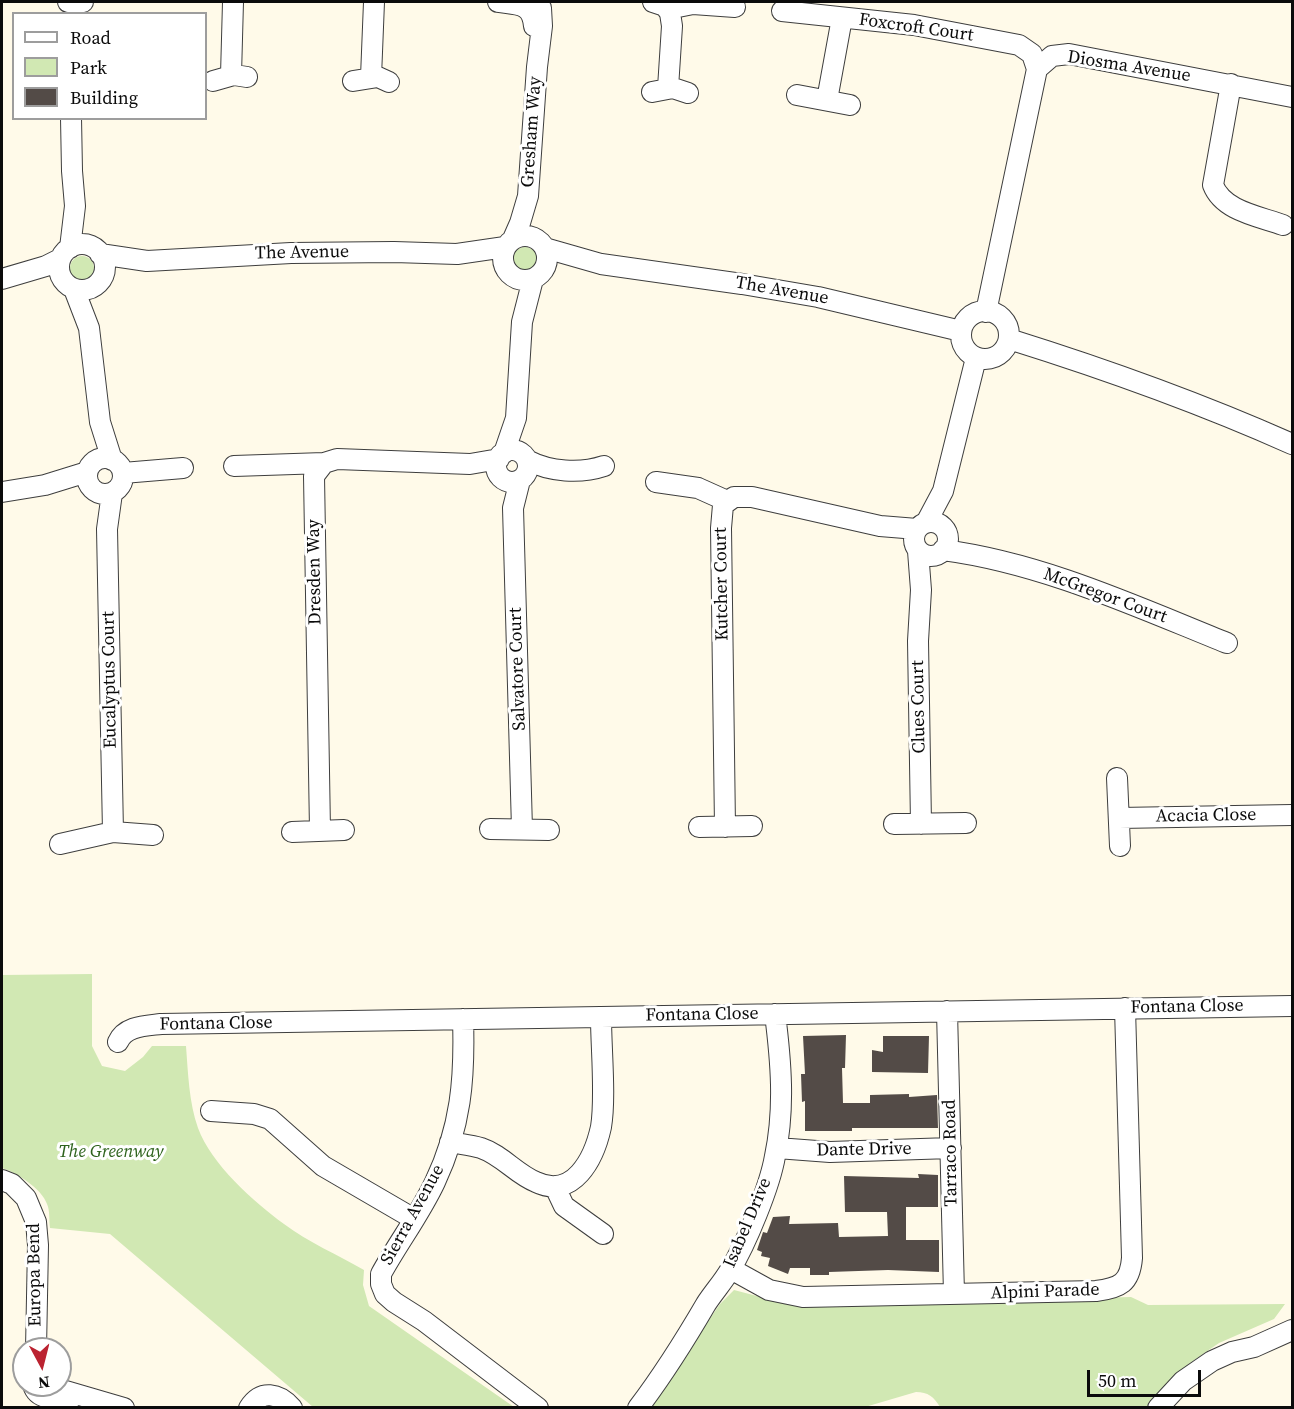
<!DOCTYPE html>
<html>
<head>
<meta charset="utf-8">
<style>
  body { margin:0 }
  #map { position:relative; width:1294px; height:1409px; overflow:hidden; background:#fffae9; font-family:"Source Serif 4",serif }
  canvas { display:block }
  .frame { position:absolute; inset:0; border:3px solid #0b0b0b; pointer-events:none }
  .legend { position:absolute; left:12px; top:12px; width:195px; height:108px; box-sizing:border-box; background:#fff; border:2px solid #9d9d9d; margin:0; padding:8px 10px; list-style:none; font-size:18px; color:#0b0b0b }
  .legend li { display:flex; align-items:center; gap:12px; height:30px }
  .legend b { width:30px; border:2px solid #9d9d9d }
  .north { position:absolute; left:12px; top:1337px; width:60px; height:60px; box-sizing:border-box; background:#fff; border:2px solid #9d9d9d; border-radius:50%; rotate:173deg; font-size:16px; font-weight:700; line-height:24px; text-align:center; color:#0b0b0b }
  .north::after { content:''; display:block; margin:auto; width:21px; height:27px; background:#bb2331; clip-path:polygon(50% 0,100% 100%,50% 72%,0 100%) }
  .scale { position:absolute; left:1087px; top:1370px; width:114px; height:27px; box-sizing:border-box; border:3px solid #0b0b0b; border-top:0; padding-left:8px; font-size:18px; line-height:21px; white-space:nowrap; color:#0b0b0b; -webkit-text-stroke:4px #fff; paint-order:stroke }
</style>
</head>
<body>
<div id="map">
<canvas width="1294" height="1409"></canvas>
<div class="frame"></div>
<ul class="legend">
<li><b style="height:8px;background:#fff"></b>Road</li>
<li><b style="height:16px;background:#d1e8b3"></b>Park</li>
<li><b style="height:16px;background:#534b47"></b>Building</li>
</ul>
<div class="north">N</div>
<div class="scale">50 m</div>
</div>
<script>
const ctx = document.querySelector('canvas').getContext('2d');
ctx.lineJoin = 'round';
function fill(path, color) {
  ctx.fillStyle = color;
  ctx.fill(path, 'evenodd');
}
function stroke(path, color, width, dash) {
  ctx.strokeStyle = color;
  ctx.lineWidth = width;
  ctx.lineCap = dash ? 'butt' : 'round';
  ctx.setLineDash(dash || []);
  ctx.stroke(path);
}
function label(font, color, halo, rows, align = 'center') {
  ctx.font = font + ' "Source Serif 4",serif';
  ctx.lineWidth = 6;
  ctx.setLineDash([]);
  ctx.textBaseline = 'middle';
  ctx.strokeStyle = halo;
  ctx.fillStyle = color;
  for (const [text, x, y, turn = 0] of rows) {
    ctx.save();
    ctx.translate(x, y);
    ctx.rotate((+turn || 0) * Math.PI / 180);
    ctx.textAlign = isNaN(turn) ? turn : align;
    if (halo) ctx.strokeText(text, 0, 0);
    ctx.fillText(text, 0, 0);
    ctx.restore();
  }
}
const green = new Path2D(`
  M513 259a12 12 0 1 1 24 0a12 12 0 1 1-24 0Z
  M70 268a12 12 0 1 1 24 0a12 12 0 1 1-24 0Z
  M92,974V1046L102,1066L125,1071L143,1057L152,1046H186C188,1072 189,1103 198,1128C211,1164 254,1202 284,1224C308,1242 338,1255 364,1270L363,1285L369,1306L514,1407H313L110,1234L50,1228C49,1221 50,1210 47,1204C42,1189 16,1172 2,1168V975Z
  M734,1290L791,1305L1131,1297L1148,1305L1285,1304L1274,1319L1219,1343L1190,1363L1149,1407H940C934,1397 928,1392 916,1392L865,1407L647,1408L720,1304Z`);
const building = new Path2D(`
  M846,1035L845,1068H842L843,1103H870V1095L909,1094V1097L937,1095L938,1128H852V1131H805V1101L802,1102L801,1074H805L803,1036Z
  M883,1036H929L928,1073L872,1072V1050L883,1052Z
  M918,1174L938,1175V1207H906V1240H939V1272L888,1270L829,1272V1275H810V1268H790L788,1274L768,1266L770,1258L761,1256L762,1252L757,1250L763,1232L767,1233L773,1217L790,1216L789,1224L838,1223L839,1237L888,1236L887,1212H845L844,1176L919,1178Z`);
const minor = new Path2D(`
  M68,2L74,3L83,2
  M498,2C516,5 532,2 534,26
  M653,2L665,6L670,13L672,26L668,88
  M668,9L693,4L735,7
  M782,11L914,25L1019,45L1032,54L1037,69
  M231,75L233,2
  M371,77L374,2
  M213,81L234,75L247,77
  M353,81L378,77L389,82
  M1231,84L1213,185C1223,211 1258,216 1283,225
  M652,92L673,88L688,93
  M797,95L850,105
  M827,100L842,18
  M503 258a22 22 0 1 1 44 0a22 22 0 1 1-44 0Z
  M513,239L520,223L528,196L537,67L542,26L541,8L535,2
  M59 267a23 23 0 1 1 46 0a23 23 0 1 1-46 0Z
  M70,248L75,206L72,171L71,118
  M545,248L601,264L742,284L818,297L961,331
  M100,254L147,261L291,253L394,252L457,254L505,247
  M2,279L46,266L60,259
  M74,289L89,328L100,422L112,460
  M961 335a24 24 0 1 1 48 0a24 24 0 1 1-48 0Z
  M986,312L1037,69L1052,56L1069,54L1292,97
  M1009,339C1105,369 1200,403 1292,444
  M496 466a16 16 0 1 1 32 0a16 16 0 1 1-32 0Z
  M504,453L516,418L522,322L533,279
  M87 476a18 18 0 1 1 36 0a18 18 0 1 1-36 0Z
  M527,460C550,472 580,474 604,466
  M234,466L324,463
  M123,473L183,468
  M520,480L513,508L522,829
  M656,482L698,488L727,501
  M2,492L45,485L87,472
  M112,493L107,529L113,832
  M914 539a17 17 0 1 1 34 0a17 17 0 1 1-34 0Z
  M926,523L943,491L976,358
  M943,550C1042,563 1135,606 1227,643
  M918,551L921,590L918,641L921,824
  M1117,778L1120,846
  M1119,818L1292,815
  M894,824L966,823
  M699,827L752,826
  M725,827L721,528L723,505L734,497H752L880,526L917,529
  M490,829L549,830
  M320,830L314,476L324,463L337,459L470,464L499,459
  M292,832L344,830
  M60,844L113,832L153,835
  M947,1011L954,1294
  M463,1019C465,1079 461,1127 435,1182C420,1214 398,1243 381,1274V1284L385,1294L394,1302L424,1321L538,1408
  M118,1042C125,1026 145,1026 161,1024L1292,1006
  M211,1111L254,1114L270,1119L323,1166L414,1219
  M450,1142C460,1144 471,1145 481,1148C502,1155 516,1174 536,1182C573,1200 594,1159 601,1127C606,1097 601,1049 601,1017
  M777,1148L830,1152L951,1148
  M2,1180L12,1184L26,1198L36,1222L38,1245L36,1349
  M555,1187L564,1206L603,1234
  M731,1269L769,1290L803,1297L1096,1291C1120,1288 1130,1283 1132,1258L1125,1008
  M33,1385C38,1402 58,1398 73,1397
  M51,1385L59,1389L124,1408
  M249,1408C261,1389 279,1393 292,1408
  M638,1408C663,1375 685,1340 706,1304C713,1293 723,1282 730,1270C746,1244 770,1186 775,1156C785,1109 781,1061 775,1014
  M1158,1408L1183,1381L1212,1361L1232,1352L1254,1347L1292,1330`);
const streetNames = [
  ["Foxcroft Court",916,28,8],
  ["Diosma Avenue",1129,67,9],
  ["Gresham Way",532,132,-86],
  ["The Avenue",302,253,-1],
  ["The Avenue",782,291,10],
  ["Dresden Way",315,572,-91],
  ["Kutcher Court",722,584,-91],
  ["McGregor Court",1105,596,20],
  ["Salvatore Court",518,669,-92],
  ["Eucalyptus Court",110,680,-91],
  ["Clues Court",919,707,-91],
  ["Acacia Close",1206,816,-1],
  ["Fontana Close",1187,1007,-1],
  ["Fontana Close",702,1015,-1],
  ["Fontana Close",216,1024,-1],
  ["Dante Drive",864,1150,-1],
  ["Tarraco Road",951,1153,-91],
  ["Sierra Avenue",413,1215,-61],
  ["Isabel Drive",748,1223,-67],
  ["Europa Bend",35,1275,-91],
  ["Alpini Parade",1045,1292,-2]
];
const parkNames = [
  ["The Greenway",111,1152]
];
fill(green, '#d1e8b3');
fill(building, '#534b47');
stroke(minor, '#3e3e3e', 22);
stroke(minor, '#fff', 20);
label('18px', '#0b0b0b', '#fff', streetNames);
label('italic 18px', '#2d621c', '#fff', parkNames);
</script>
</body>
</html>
